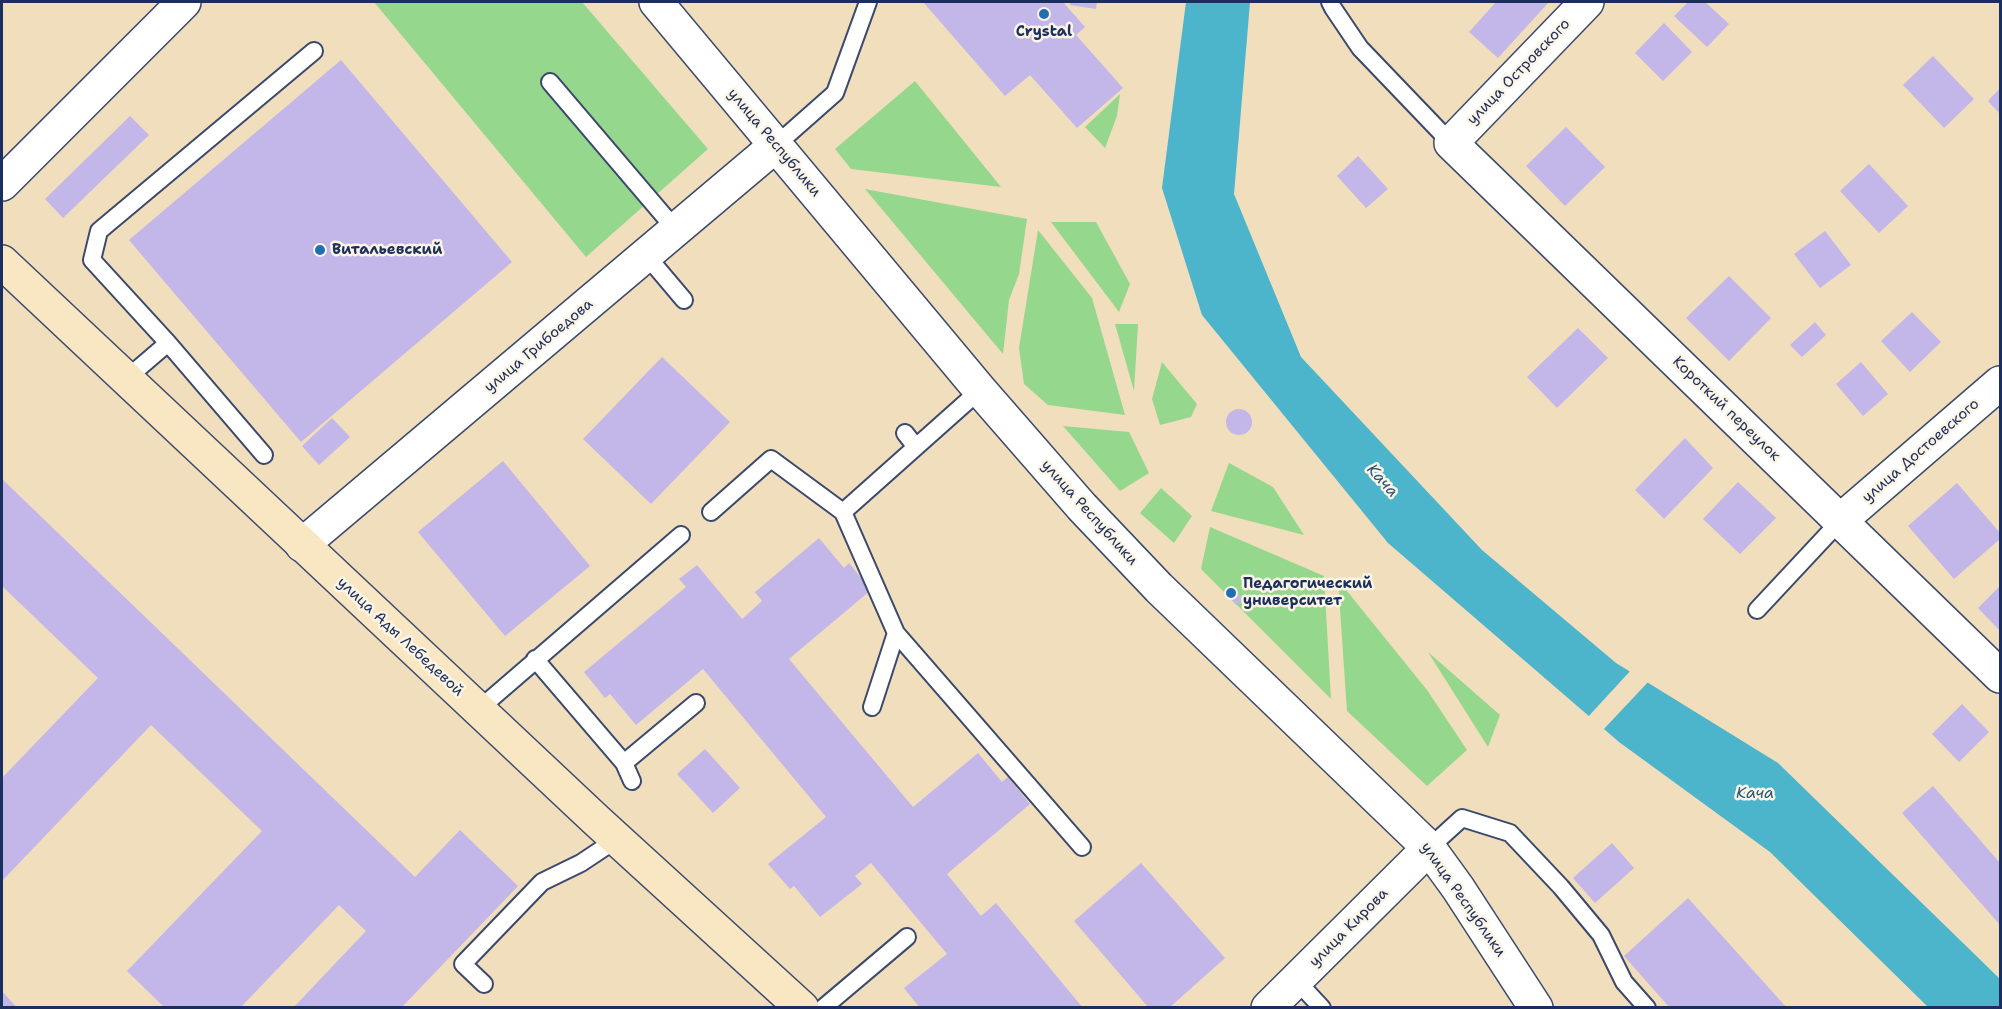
<!DOCTYPE html>
<html>
<head>
<meta charset="utf-8">
<style>
  body { margin:0 }
  #map { position:relative; width:2002px; height:1009px; overflow:hidden; background:#f0debc; font-family:"Shantell Sans",sans-serif }
  canvas { display:block }
  .frame { position:absolute; inset:0; border:3px solid #1b2f5e; pointer-events:none }
</style>
</head>
<body>
<div id="map">
<canvas width="2002" height="1009"></canvas>
<div class="frame"></div>
</div>
<script>
const ctx = document.querySelector('canvas').getContext('2d');
ctx.lineJoin = 'round';
function fill(path, color) {
  ctx.fillStyle = color;
  ctx.fill(path, 'evenodd');
}
function stroke(path, color, width, dash) {
  ctx.strokeStyle = color;
  ctx.lineWidth = width;
  ctx.lineCap = dash ? 'butt' : 'round';
  ctx.setLineDash(dash || []);
  ctx.stroke(path);
}
function label(font, color, halo, rows, align = 'center') {
  ctx.font = font + ' "Shantell Sans",sans-serif';
  ctx.lineWidth = 5;
  ctx.setLineDash([]);
  ctx.textBaseline = 'middle';
  ctx.strokeStyle = halo;
  ctx.fillStyle = color;
  for (const [text, x, y, turn = 0] of rows) {
    ctx.save();
    ctx.translate(x, y);
    ctx.rotate((+turn || 0) * Math.PI / 180);
    ctx.textAlign = isNaN(turn) ? turn : align;
    if (halo) ctx.strokeText(text, 0, 0);
    ctx.fillText(text, 0, 0);
    ctx.restore();
  }
}
const green = new Path2D(`
  M374,2H582L708,149L586,257Z
  M915,81L1001,187L851,169L835,149Z
  M1120,94L1117,116L1105,148L1085,127Z
  M865,189L1027,219L1019,274L1009,300L1003,354Z
  M1051,222H1096L1130,284L1119,312Z
  M1038,230L1092,298L1125,415L1048,405L1024,384L1019,348Z
  M1115,324H1138L1134,391Z
  M1162,362L1197,404L1191,417L1160,425L1152,399Z
  M1063,426L1129,432L1149,473L1120,491Z
  M1229,463L1273,487L1304,535L1211,511Z
  M1161,488L1192,516L1174,543L1140,513Z
  M1210,527L1324,576L1331,699L1201,569Z
  M1338,580L1427,690L1467,750L1427,786L1347,711Z
  M1428,652L1500,715L1488,747Z`);
const water = new Path2D(`
  M1186,2H1250L1234,194L1301,357L1482,550L1616,663L1778,763L2000,979V1007H1928L1770,852L1619,742L1388,543L1202,315L1162,188Z`);
const pier = new Path2D(`
  M1632,669L1650,680L1602,731L1587,718Z`);
const building = new Path2D(`
  M923,2H1063L1085,27L1076,35L1123,88L1077,128L1030,75L1005,96Z
  M1070,2H1097L1096,9L1070,5Z
  M1496,2H1549L1498,58L1469,32Z
  M1688,2H1705L1729,24L1707,47L1674,16Z
  M1664,23L1692,52L1663,81L1635,53Z
  M1933,56L1974,99L1944,128L1903,85Z
  M341,60L512,262L301,442L129,240Z
  M2000,88V114L1988,101Z
  M130,116L149,135L63,218L45,199Z
  M1566,127L1605,167L1565,206L1526,166Z
  M1358,156L1388,189L1366,208L1337,176Z
  M1869,164L1908,206L1879,233L1840,191Z
  M1825,231L1851,265L1820,288L1794,254Z
  M1729,276L1771,318L1729,361L1686,318Z
  M1912,312L1941,342L1910,372L1881,341Z
  M1815,322L1826,335L1802,357L1790,345Z
  M1578,328L1608,358L1557,408L1527,377Z
  M662,357L730,422L651,504L583,439Z
  M1861,362L1888,394L1863,416L1836,384Z
  M1226 422a13 13 0 1 1 26 0a13 13 0 1 1-26 0Z
  M332,418L350,437L319,465L302,446Z
  M1685,438L1713,468L1664,519L1635,490Z
  M503,461L590,566L505,636L418,532Z
  M2,479L415,877L460,830L518,886L401,1008H293L366,931L339,905L240,1008H165L127,971L262,831L151,725L2,881V778L98,678L2,586Z
  M1738,482L1776,518L1740,554L1703,519Z
  M1957,483L2000,533V539L1954,579L1908,526Z
  M819,538L844,568L849,563L871,590L789,659L913,807L978,753L1002,782L1008,777L1030,804L947,874L981,916L996,903L1083,1008H920L904,988L947,954L871,863L855,876L862,884L820,917L794,886L790,889L768,864L826,817L703,669L636,725L610,694L605,698L584,672L686,587L679,579L697,565L742,619L762,601L755,592Z
  M1230,586L1243,599L1236,605L1224,591Z
  M2000,586V631L1978,608Z
  M1962,704L1989,732L1959,762L1932,734Z
  M705,749L740,788L713,813L677,774Z
  M1933,786L2000,863V925L1902,813Z
  M1612,843L1634,868L1595,903L1573,878Z
  M1141,863L1225,958L1169,1008H1149L1074,921Z
  M1688,898L1787,1008H1670L1624,956Z
  M2,991L17,1008H2Z`);
const service = new Path2D(`
  M1330,2L1333,8L1360,48L1451,143
  M550,82L676,230
  M775,146L835,93L868,2
  M646,255L684,300
  M126,379L168,343
  M980,390L843,512L896,633L1082,847
  M905,433L916,447
  M264,455L168,343L92,260L99,231L314,51
  M711,512L771,459L843,512
  M1757,610L1841,520
  M535,659L624,763L696,703
  M872,707L896,633
  M478,710L681,535
  M624,763L632,781
  M1429,848L1462,818L1510,833L1561,887L1601,935L1624,982L1647,1008
  M1296,980L1322,1008
  M484,984L463,964L542,882L581,863L617,839
  M823,1008L907,937`);
const minor = new Path2D(`
  M1587,2L1451,143L2000,676
  M1841,520L2000,383
  M302,545L775,146`);
const tertiary = new Path2D(`
  M656,2L980,390L1082,507L1159,588L1429,848L1458,888L1536,1008
  M2,184L184,2
  M1268,1008L1429,848`);
const secondary = new Path2D(`
  M2,262L596,820L802,1008`);
const markers = [
  [1044,14,6,"#1f6fb2"],
  [320,250,6,"#1f6fb2"],
  [1231,593,6,"#1f6fb2"]
];
const poiNames = [
  ["Crystal",1044,32,"center"],
  ["Витальевский",332,250],
  ["Педагогический",1243,584],
  ["университет",1243,601]
];
const streetNames = [
  ["улица Островского",1519,72,-46],
  ["улица Республики",774,143,50],
  ["улица Грибоедова",539,346,-40],
  ["Короткий переулок",1726,409,44],
  ["улица Достоевского",1921,451,-41],
  ["улица Республики",1089,513,48],
  ["улица Ады Лебедевой",400,637,43],
  ["улица Республики",1463,900,55],
  ["улица Кирова",1349,928,-45]
];
const waterNames = [
  ["Кача",1382,481,48],
  ["Кача",1755,794]
];
fill(green, '#96d78e');
fill(water, '#4cb4cb');
fill(pier, '#f0debc');
fill(building, '#c3b6e9');
stroke(service, '#3b496c', 20);
stroke(minor, '#3b496c', 36);
stroke(tertiary, '#3b496c', 36);
stroke(secondary, '#3b496c', 36);
stroke(service, '#fff', 16);
stroke(minor, '#fff', 33);
stroke(tertiary, '#fff', 33);
stroke(secondary, '#f9e7c3', 33);
for (const [x, y, r, color] of markers) {
  const dot = new Path2D();
  dot.arc(x, y, r, 0, 2 * Math.PI);
  ctx.fillStyle = color;
  ctx.fill(dot);
  stroke(dot, '#fcf5e5', 2);
}
label('bold 15px', '#1b2f5e', '#fcf5e5', poiNames, 'left');
label('15px', '#1b2f5e', '#fcf5e5', streetNames);
label('italic 16px', '#2a577f', '#fcf5e5', waterNames);
</script>
</body>
</html>
